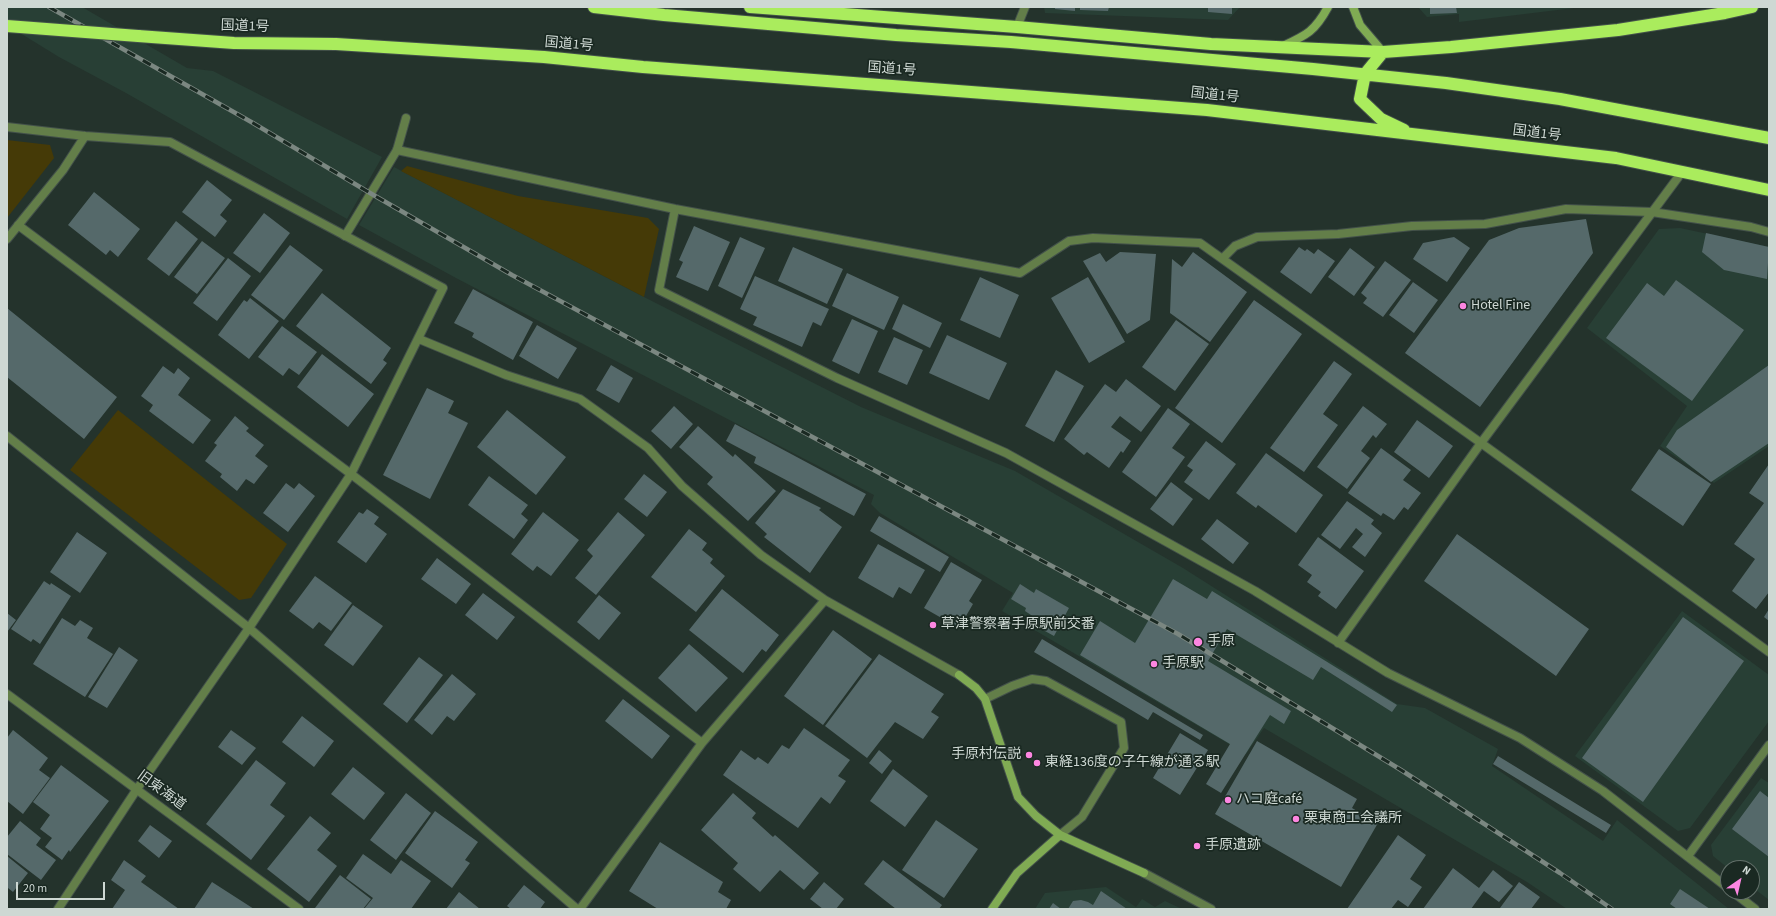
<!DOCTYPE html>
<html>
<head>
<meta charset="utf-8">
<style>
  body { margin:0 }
  #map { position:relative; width:1776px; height:916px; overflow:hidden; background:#24332c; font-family:"Source Sans 3",sans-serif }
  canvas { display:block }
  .frame { position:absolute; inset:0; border:8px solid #ced8d3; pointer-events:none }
  .north { position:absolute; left:1720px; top:860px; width:40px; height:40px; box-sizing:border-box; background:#1a2922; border:1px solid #626f69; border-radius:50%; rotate:34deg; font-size:11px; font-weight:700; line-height:16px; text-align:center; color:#ced8d3 }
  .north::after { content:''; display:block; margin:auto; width:14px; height:18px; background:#fd86e1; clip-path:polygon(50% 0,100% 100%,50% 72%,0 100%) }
  .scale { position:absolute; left:16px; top:882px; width:89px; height:18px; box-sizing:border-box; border:2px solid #ced8d3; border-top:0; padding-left:5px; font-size:12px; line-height:14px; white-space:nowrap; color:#ced8d3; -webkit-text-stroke:3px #1a2922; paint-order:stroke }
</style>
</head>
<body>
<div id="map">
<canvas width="1776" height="916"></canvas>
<div class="frame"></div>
<div class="north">N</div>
<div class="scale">20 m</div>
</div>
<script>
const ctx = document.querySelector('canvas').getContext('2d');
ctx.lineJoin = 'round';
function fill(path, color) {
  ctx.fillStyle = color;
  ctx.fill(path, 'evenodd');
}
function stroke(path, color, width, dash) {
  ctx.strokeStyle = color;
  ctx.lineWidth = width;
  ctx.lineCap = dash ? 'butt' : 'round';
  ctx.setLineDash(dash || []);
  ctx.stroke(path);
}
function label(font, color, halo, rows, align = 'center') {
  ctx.font = font + ' "Source Sans 3","Noto Sans JP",sans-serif';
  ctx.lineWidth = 3.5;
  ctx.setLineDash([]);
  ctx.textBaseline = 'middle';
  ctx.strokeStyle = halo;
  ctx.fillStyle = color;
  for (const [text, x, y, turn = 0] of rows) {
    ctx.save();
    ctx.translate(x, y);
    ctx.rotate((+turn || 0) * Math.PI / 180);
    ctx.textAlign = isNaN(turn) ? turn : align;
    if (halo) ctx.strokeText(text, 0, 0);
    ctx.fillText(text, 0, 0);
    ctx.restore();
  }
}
const built = new Path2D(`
  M7,7H82L187,68L213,71L382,157L347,219L126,93L59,57L7,25Z
  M1044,7H1240L1228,20L1045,13Z
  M1418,7H1582L1459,22V14L1427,17Z
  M394,167L644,297L861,407L1015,471L1183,568L1397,704L1425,708L1498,749L1492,766L1603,841L1617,820L1729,909H1567L1527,882L1264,728L1246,754L1002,611L1013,593L880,513L871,504L874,495L456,278L359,225Z
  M1680,228L1769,247V446L1714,483L1660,446L1687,406L1587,328L1659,229Z
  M1682,611L1769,675V721L1690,828L1678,831L1575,756Z
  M1761,778L1769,783V900L1752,887V868H1728L1713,856L1711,845Z
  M1106,887L1136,907L1142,899L1155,907L1165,901L1182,909H1035L1045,893Z`);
const green = new Path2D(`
  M7,140L50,145L54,158L7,218Z
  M407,166L518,196L648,218L659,229L644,297L401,171Z
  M118,410L287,544L251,598L239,600L70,470Z`);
const building = new Path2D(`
  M1055,7H1075V11L1055,9Z
  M1080,7H1109L1108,11L1080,10Z
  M1208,7H1232V14L1208,12Z
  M1430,7H1456L1457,13L1430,14Z
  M207,180L232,200L220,215L227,221L215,237L182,212Z
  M94,192L140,229L118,257L110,250L106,255L68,225Z
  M264,213L290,233L260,273L233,253Z
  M1586,219L1593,253L1480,407L1405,353L1489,240L1519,228Z
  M176,221L198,239L169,276L147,259Z
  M694,226L730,242L708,291L676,277L683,262L679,260Z
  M1706,233L1769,247L1767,279L1724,270L1702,252Z
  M740,237L765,248L742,298L718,286Z
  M1454,237L1470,248L1447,282L1413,259L1423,243Z
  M202,241L225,258L197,294L174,277Z
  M290,245L323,270L284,320L251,295Z
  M793,247L843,269L827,304L778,281Z
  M1299,247L1305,251L1307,249L1314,254L1318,249L1335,261L1311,294L1280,272Z
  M1350,248L1375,267L1354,296L1328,277Z
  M1120,252L1156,254L1150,320L1127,334L1083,261L1100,253L1106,262Z
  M1193,252L1247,292L1210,342L1170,313L1172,259L1182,267Z
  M228,258L251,276L217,321L193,303Z
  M1385,261L1411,280L1383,317L1363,303L1367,298L1361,293Z
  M847,273L899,297L884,330L832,306Z
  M755,276L829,309L821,326L813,322L802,347L753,325L757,317L740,309Z
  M980,277L1019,295L1000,338L960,320Z
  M1088,277L1125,342L1089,363L1051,298Z
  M1676,280L1744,330L1692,401L1606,338L1647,283L1664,296Z
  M1413,282L1438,300L1414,333L1389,315Z
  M473,289L533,322L513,360L472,337L474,333L454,323Z
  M322,293L391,348L383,360L387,363L371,384L296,326Z
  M250,298L279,321L249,359L218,335L244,300L247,302Z
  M1254,300L1302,334L1222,443L1175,408Z
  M903,304L942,323L930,348L892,329Z
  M7,308L117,397L84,439L7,377Z
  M852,319L878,331L859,374L832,361Z
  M1176,320L1209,344L1175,391L1142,367Z
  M537,325L577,348L558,379L519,356Z
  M282,326L317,352L299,375L289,368L283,376L258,357Z
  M947,335L1007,363L989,400L929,373Z
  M894,337L923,350L907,385L878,372Z
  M322,354L374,394L348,427L297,387Z
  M1334,361L1352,374L1323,414L1338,425L1304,472L1270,448Z
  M611,365L633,378L619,403L596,390Z
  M1769,365V443L1711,482L1666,447L1677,430Z
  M163,366L174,374L178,368L190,378L178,395L211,420L193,444L149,411L153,405L141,396Z
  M1056,370L1084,386L1054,442L1025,426Z
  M1126,379L1161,406L1141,432L1120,416L1111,427L1131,441L1123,453L1121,451L1109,468L1087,452L1084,455L1064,439L1105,384L1116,392Z
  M427,388L454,401L448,413L468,423L430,499L383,475Z
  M674,406L693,424L671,449L651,431Z
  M1363,406L1387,424L1376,438L1373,435L1361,451L1370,458L1347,489L1317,467Z
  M1168,408L1190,424L1172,448L1185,457L1156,497L1122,472Z
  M507,410L566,457L536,495L477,447Z
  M235,416L249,428L246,431L264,445L255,456L268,466L254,484L246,479L237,491L220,477L222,474L205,461L217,445L214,443Z
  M1417,420L1453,446L1429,478L1394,452Z
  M735,424L866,494L854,516L754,463L756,457L726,441Z
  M698,426L733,457L735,454L776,491L748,521L707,484L713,477L679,447Z
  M1206,441L1236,464L1209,500L1184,482L1193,470L1187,466Z
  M1381,448L1411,470L1403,480L1421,493L1408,510L1404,507L1394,520L1383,513L1381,516L1348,493Z
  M1659,449L1711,484L1683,526L1631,490Z
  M1266,453L1323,495L1296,533L1258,505L1256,508L1236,493Z
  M1769,464V592L1756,609L1732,591L1755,559L1734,544L1764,503L1749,493Z
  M644,474L667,492L647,517L624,499Z
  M489,476L528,505L521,514L528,520L514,539L468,505Z
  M1171,482L1193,499L1173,526L1150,509Z
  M286,483L294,489L299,483L315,496L288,532L263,513Z
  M783,489L821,508L819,510L842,527L810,573L764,537L767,534L755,523Z
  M1347,501L1374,520L1371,524L1382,533L1365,557L1352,547L1363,534L1356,528L1340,549L1321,535Z
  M367,509L379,517L374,524L387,534L366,563L337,542L359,512L363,514Z
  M543,512L579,540L551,576L537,566L533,571L511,554Z
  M618,512L645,535L596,595L575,578L593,556L587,550Z
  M879,516L949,557L940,572L870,531Z
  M1217,519L1249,543L1233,564L1201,539Z
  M689,529L707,543L702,550L713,559L710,563L725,576L696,612L651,577Z
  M77,532L107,553L80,593L50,572Z
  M1457,534L1589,629L1556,676L1424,581Z
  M1318,537L1364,571L1336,609L1318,596L1321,592L1307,582L1312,575L1298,565Z
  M878,544L925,570L911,594L899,587L893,598L858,578Z
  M437,558L471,584L456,604L421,579Z
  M951,562L982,580L969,601L973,604L959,628L924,608Z
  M315,576L352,603L331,631L319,622L313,629L289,611Z
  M1173,579L1207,599L1212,591L1397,705L1392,712L1321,667L1313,680L1227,629L1208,661L1291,711L1284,724L1270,715L1221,793L1206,784L1230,744L1080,655L1100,621L1135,643Z
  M44,581L50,585L51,583L71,596L40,644L33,639L31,642L11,629Z
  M1020,584L1034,593L1036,589L1069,608L1054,636L1034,625L1037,619L1025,611L1026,608L1011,599Z
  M722,589L779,635L766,652L762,649L743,673L689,630Z
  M483,593L515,617L497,640L465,615Z
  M599,595L621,613L599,640L577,622Z
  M353,605L383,626L353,666L324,645Z
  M1769,609V621L1764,617Z
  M7,613L16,620L7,632Z
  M1683,617L1744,661L1643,802L1582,758Z
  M62,618L75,626L80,620L93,628L87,638L113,654L85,697L33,664Z
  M833,630L872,659L823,725L784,696Z
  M1042,639L1203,735L1200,740L1153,712L1148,720L1034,652Z
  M689,644L728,678L696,712L658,678Z
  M119,647L138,660L107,708L88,697Z
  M879,654L944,694L931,712L939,717L923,739L895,722L867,758L825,726Z
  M419,657L443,675L407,723L383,704Z
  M452,674L476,694L454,721L447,716L432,735L414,720Z
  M623,699L670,736L652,759L605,721Z
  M302,716L334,741L314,767L282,742Z
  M804,728L850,760L838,776L846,781L830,804L821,797L798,828L723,775L741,750L755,760L758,757L768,764L782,745L789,749Z
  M13,730L48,758L39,770L50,778L23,814L7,801V738Z
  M231,730L256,748L242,765L218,747Z
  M1180,733L1208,750L1180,795L1153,778Z
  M1257,741L1357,799L1352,808L1378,823L1341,887L1215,814Z
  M879,750L892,761L882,774L869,763Z
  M1498,756L1611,825L1606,833L1493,764Z
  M256,760L286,783L270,805L285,816L251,860L206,824Z
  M61,765L109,801L70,852L69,850L62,860L45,847L52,838L40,829L50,815L33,802Z
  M353,767L385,793L364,820L331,794Z
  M893,769L928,796L905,827L870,801Z
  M1760,791L1769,798V857L1732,829Z
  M406,793L431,813L396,860L370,840Z
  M733,793L756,813L752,818L773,837L775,835L819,873L804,890L780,870L760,892L733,869L738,863L701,830Z
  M435,811L478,842L465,860L470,863L452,888L405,853Z
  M310,816L331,833L317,850L337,866L309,902L267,869Z
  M936,820L978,849L944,898L902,870Z
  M20,821L41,838L36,845L56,860L41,880L7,854V837Z
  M150,825L172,841L159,858L138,841Z
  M1398,835L1426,855L1410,879L1422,887L1408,907L1398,900L1391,909H1347Z
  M660,842L723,882L718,892L731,900L726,909H658L629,891Z
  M363,854L391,874L401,860L431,881L411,909H364L373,898L346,878Z
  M7,856L28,873L13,892L8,888L7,890Z
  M124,860L146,876L141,882L179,909H112L125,890L111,880Z
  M883,860L942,905L939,909H896L864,884Z
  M1453,868L1479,888L1493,870L1513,886L1499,902L1484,891L1471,909H1423Z
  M340,875L371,899L363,909H316L315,908Z
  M212,882L254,909H194Z
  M824,882L844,899L836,909H823L810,899Z
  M1519,882L1540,897L1531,909H1502L1500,908Z
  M524,885L545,902L540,909H511L507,906Z
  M1680,889L1710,909H1677L1670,904Z
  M1101,891L1127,909H1068L1073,901L1081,900L1088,902L1093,905Z
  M459,892L480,909H446Z
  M1053,903L1061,909H1049Z`);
const lane = new Path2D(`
  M345,236L397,150L406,118`);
const street = new Path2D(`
  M1017,27L1025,7
  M7,127L85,136L170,142L443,288L351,474L249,628L137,789L58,909
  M397,150L675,209L1020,273L1069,241L1093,238L1200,243L1481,443L1769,652
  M675,209L659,290L837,378L1006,453L1255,591L1388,673L1520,738L1603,791L1728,888
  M18,225L351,474L702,743
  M7,239L63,170L85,136
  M1223,258L1235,246L1257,237L1338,234L1412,226L1485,224L1566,209L1652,212L1751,227L1769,232
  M419,339L506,375L580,399L648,448L682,486L761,555L825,600L702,743L580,909
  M7,436L249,628L577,909
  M825,600L959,675
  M1338,643L1481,443L1682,172
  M7,694L299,909
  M985,699L1012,686L1032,679L1046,681L1121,722L1124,748L1082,817L1060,835
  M1688,856L1769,745
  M1144,873L1211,909
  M1733,892L1755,909`);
const secondary = new Path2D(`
  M1353,7L1360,25L1383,52
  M1283,46C1307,35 1315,31 1328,7
  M959,675L976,688L985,699L1018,797L1036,816L1060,835L1144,873
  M992,909L1017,873L1060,835`);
const highway = new Path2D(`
  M594,7L664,15L896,35L1011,42L1313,69L1446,83L1560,99L1769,138
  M750,7L1017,27L1211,44L1383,52L1451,47L1618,30L1725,13L1752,7
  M138,36L234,43L336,44L544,57L643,67L1207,110L1616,158L1769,190
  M1383,52L1365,74L1360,99L1381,119L1404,130`);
const rail = new Path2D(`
  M49,7L253,123L370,193L512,275L1178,634L1401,770L1560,873L1612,909`);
const highwayBridge = new Path2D(`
  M7,26L138,36`);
const markers = [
  [1463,306,4,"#fd86e1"],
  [933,625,4,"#fd86e1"],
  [1198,642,5,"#fd86e1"],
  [1154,664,4,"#fd86e1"],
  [1029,755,4,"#fd86e1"],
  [1037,763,4,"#fd86e1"],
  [1228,800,4,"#fd86e1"],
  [1296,819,4,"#fd86e1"],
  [1197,846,4,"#fd86e1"]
];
const streetNames = [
  ["国道1号",245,27,2],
  ["国道1号",569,45,5],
  ["国道1号",892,70,4],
  ["国道1号",1215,96,6],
  ["国道1号",1537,134,7],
  ["旧東海道",161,791,36]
];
const poiNames = [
  ["Hotel Fine",1471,306],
  ["草津警察署手原駅前交番",941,625],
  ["手原",1207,642],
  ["手原駅",1162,664],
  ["手原村伝説",1021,755,"right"],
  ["東経136度の子午線が通る駅",1045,763],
  ["ハコ庭café",1236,800],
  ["栗東商工会議所",1304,819],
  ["手原遺跡",1205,846]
];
fill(built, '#283f35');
fill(green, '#453a07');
fill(building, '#55696a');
stroke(lane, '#43514a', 10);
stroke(street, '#43514a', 10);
stroke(secondary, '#43514a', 10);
stroke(highway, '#43514a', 14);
stroke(lane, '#637e49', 8);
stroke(street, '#637e49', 8);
stroke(secondary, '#80ab53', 8);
stroke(highway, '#aaec5d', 12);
stroke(rail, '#7b8781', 4.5);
stroke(rail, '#1a2922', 3, [9]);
stroke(highwayBridge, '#43514a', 14, []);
stroke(highwayBridge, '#aaec5d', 12);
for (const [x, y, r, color] of markers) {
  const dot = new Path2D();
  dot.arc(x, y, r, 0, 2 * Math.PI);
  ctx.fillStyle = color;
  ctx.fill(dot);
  stroke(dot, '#1a2922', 1.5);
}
label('14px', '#ced8d3', '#1a2922', streetNames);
label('14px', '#ced8d3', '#1a2922', poiNames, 'left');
</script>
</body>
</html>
